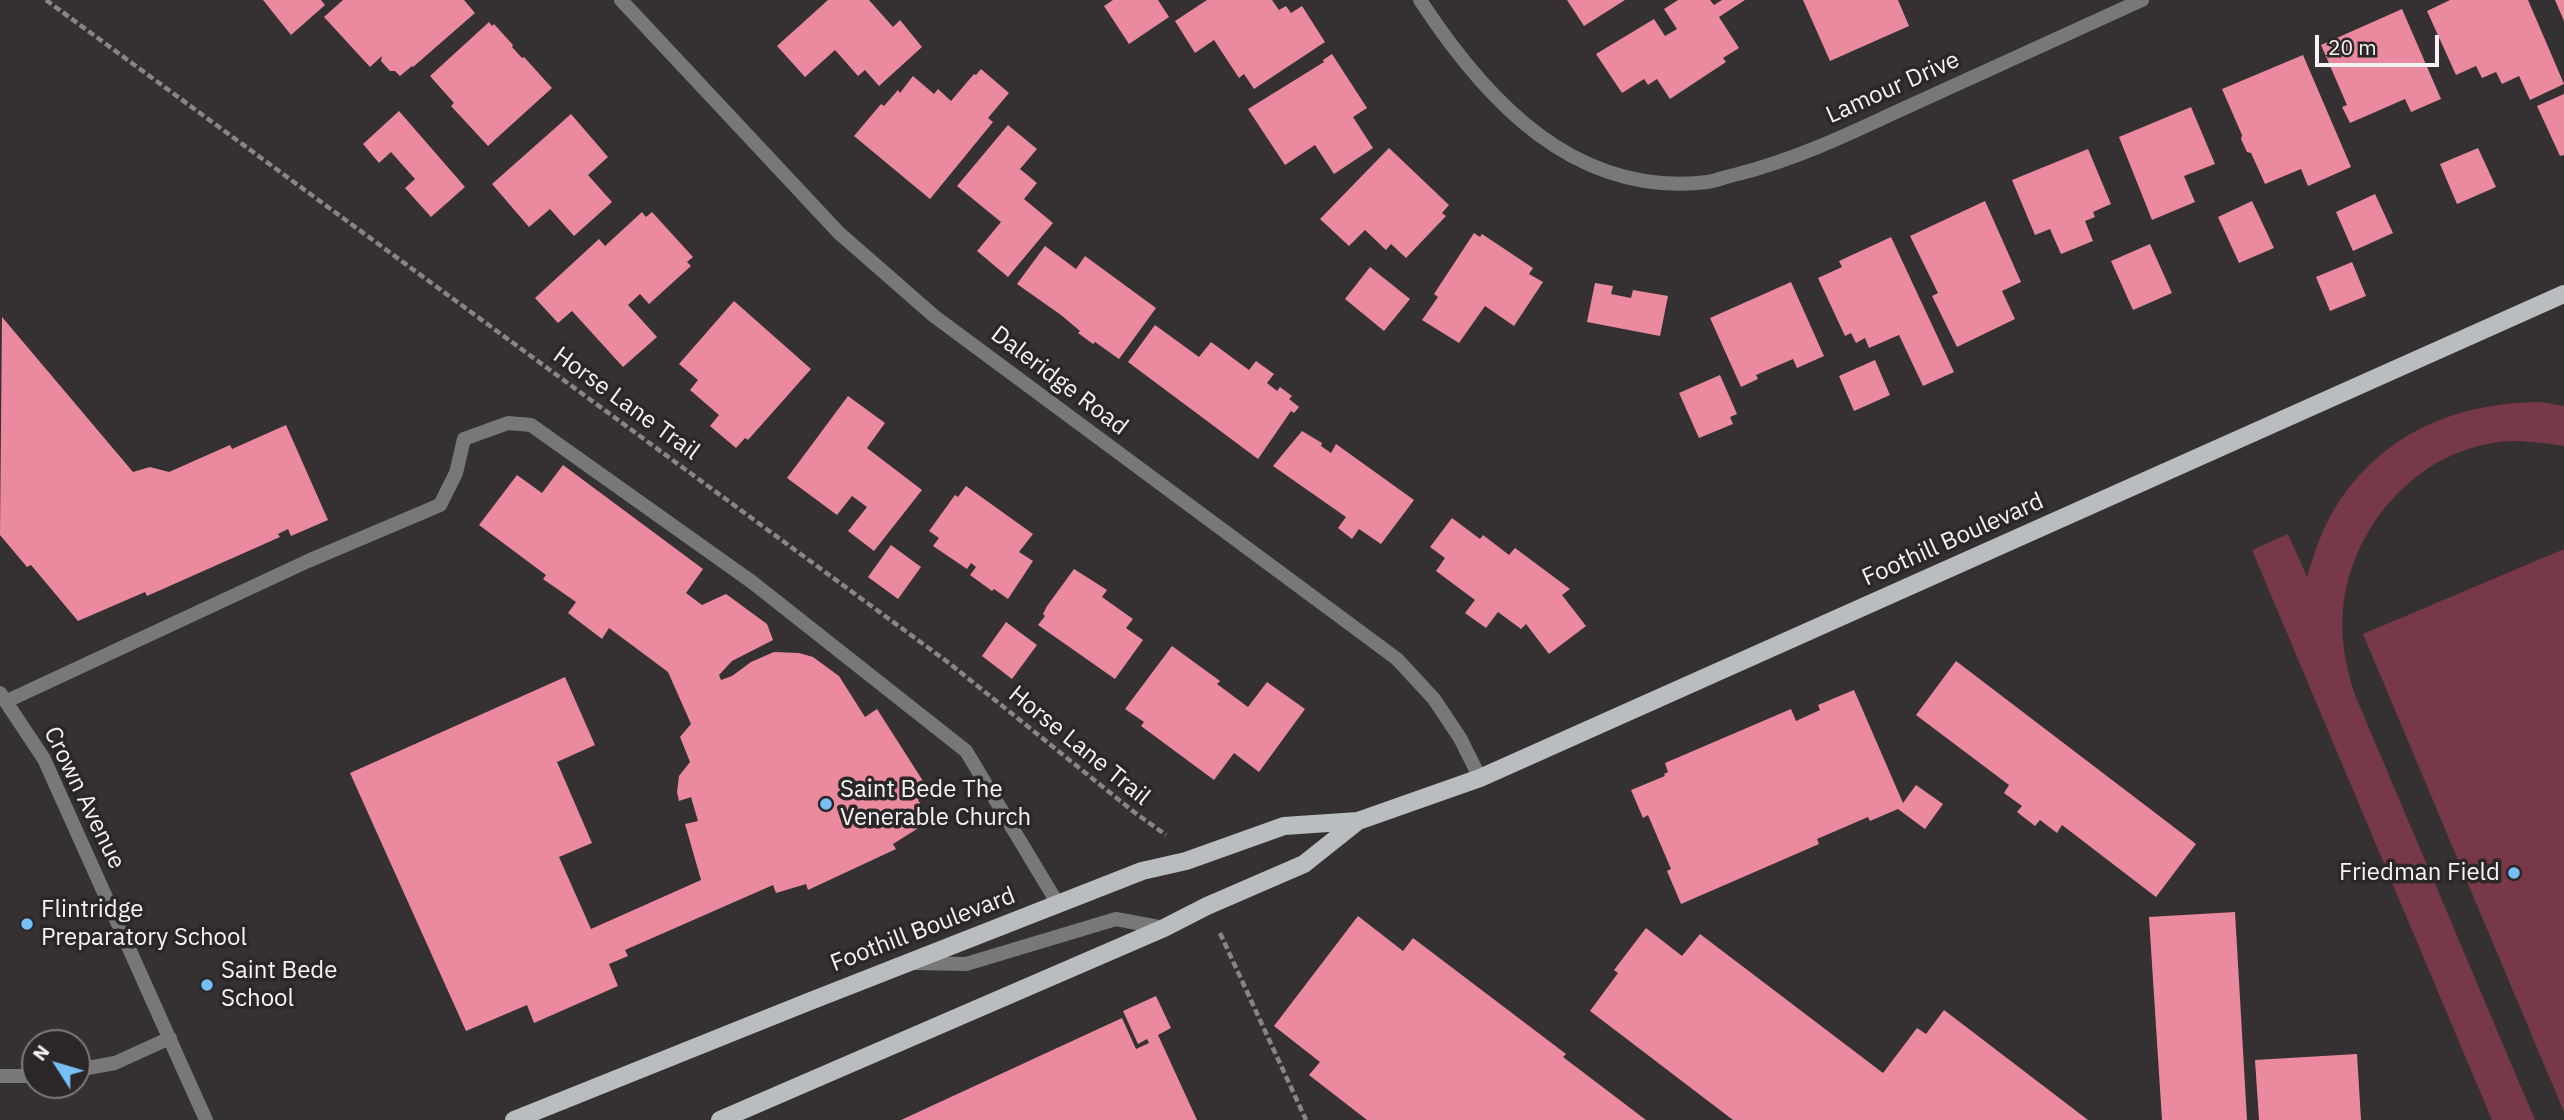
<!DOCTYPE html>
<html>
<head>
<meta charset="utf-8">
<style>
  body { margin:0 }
  #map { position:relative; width:2564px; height:1120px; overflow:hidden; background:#353132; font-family:"IBM Plex Sans",sans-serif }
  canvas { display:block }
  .north { position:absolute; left:21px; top:1029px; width:70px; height:70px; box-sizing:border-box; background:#2b2728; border:2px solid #7c797a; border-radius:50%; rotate:307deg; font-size:19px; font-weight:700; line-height:28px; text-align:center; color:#f6f3f4 }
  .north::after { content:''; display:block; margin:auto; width:24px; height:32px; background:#77bff7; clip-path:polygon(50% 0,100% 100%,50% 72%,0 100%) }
  .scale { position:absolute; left:2315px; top:35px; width:124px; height:32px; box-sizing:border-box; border:4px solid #f6f3f4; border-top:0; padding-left:9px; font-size:21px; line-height:24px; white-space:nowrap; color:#f6f3f4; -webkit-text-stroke:5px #2b2728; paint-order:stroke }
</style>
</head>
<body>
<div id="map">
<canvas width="2564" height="1120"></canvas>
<div class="north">N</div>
<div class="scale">20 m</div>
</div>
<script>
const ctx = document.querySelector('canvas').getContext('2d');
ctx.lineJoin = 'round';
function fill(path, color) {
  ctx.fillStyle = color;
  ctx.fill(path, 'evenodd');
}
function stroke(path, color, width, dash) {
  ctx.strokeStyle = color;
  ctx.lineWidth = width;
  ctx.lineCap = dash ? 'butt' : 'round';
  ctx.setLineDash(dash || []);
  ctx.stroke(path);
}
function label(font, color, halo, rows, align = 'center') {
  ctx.font = font + ' "IBM Plex Sans",sans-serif';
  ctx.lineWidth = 7;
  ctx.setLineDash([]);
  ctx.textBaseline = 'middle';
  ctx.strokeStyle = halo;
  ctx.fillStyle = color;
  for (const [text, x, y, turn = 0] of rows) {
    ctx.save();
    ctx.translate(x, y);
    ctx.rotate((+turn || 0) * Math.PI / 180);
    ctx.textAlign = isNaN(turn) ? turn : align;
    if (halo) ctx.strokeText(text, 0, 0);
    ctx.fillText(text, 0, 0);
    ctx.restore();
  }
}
const green = new Path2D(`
  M2540,402L2564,406V446C2546,443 2528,441 2510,441C2421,446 2351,524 2343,610C2340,639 2346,667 2355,695L2535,1120H2492L2252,550L2288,534L2307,577C2314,554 2322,529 2335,508C2382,433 2455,403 2540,402Z
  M2564,549V1112L2363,634Z`);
const building = new Path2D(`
  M263,0H321L325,5L291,35Z
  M343,0H464L475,13L413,67L412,66L400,76L395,71H390L381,61L382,56L370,67L324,17Z
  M828,0H869L893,27L900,20L922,47L879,86L865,70L858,76L835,50L805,77L777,46Z
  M1113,0H1158L1169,17L1129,44L1104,6Z
  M1207,0H1272L1279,10L1286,6L1291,13L1302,6L1325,42L1254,89L1244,74L1239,78L1214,40L1195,53L1175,21Z
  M1567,0H1625L1584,26Z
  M1678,0H1710L1714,5L1722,0H1745L1719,17L1739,48L1723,58L1726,62L1670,99L1657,79L1648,85L1644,79L1622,93L1596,54L1654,19L1665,36L1677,29L1664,9Z
  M1803,0H1898L1909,26L1830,61Z
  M2450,0H2528L2564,84L2530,100L2519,76L2502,84L2496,72L2482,78L2476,66L2456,75L2427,11Z
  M2555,0H2564V21Z
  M2402,9L2441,99L2411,112L2405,99L2350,123L2342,107L2347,105L2321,45Z
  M489,22L492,26L494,24L513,45L512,47L522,58L524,57L552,88L488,146L451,106L454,103L430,76Z
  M1332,54L1367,108L1353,117L1373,148L1334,174L1315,145L1285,165L1248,109L1324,62L1323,60Z
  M2303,55L2351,167L2308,186L2301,169L2265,184L2251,153L2247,152L2241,139L2242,135L2222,89Z
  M981,69L1009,93L988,118L993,122L930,199L854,136L881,104L884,106L898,90L900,93L913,76L934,94L938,89L951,101L974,74L976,75Z
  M2564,94V155L2560,156L2537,106Z
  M2191,107L2215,164L2184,176L2195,202L2152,220L2119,137Z
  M399,111L465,187L431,217L405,188L415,179L391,152L379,163L363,144Z
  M571,114L608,157L588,175L612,202L574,236L550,209L529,227L492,184Z
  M1008,125L1037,149L1020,169L1037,183L1024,199L1053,223L1008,277L977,251L1001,222L957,186Z
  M1389,148L1449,205L1442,213L1446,216L1406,258L1391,244L1386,250L1365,230L1349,246L1320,219Z
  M2478,148L2496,187L2457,204L2440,164Z
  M2088,149L2111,204L2093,212L2095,217L2085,221L2093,241L2061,254L2050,229L2035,235L2012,180Z
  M2375,194L2393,233L2353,251L2336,212Z
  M1985,201L2021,282L2002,291L2015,319L1957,347L1932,296L1938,293L1910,236Z
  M2252,201L2274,248L2239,263L2218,217Z
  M642,212L646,217L652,212L693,257L687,262L691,266L649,304L640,294L628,305L657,337L623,367L572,311L558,323L535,298L599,239L605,246Z
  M1474,233L1480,237L1482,234L1533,268L1529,274L1543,282L1514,326L1485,306L1459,343L1422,320L1438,297L1434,294Z
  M1891,237L1954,372L1923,386L1899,335L1869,348L1865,338L1856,343L1851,333L1845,336L1818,278L1842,267L1839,261Z
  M2150,244L2172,293L2133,310L2111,261Z
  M1045,246L1076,269L1085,256L1156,308L1119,359L1095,342L1093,344L1078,333L1080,331L1061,315L1017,284Z
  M2352,262L2366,296L2330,311L2316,277Z
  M1370,267L1410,299L1384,331L1345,299Z
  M1791,282L1824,356L1797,368L1793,359L1756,375L1758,379L1741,387L1710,318Z
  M1595,283L1613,286L1611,294L1631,298L1633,290L1668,296L1660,336L1587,322Z
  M734,301L811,369L748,440L745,438L736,448L710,426L719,415L690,390L698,380L679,364Z
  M2,317L133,472L150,467L169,472L230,445L232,449L286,425L328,520L291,536L288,529L278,534L280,537L147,596L145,592L78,621L31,565L27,567L0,535Z
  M1155,325L1199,357L1211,342L1249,370L1256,361L1274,374L1267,383L1277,391L1280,387L1292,396L1289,399L1299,407L1294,413L1291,411L1258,459L1128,362Z
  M1875,360L1890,395L1854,411L1839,376Z
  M1720,375L1737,414L1730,417L1733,424L1699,438L1679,393Z
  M848,396L885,423L867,448L922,490L874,551L848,531L867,507L852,496L837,515L787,478Z
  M1302,431L1322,443L1321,446L1331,453L1336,444L1414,500L1381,544L1359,529L1352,539L1338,528L1346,517L1273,466Z
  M563,465L703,569L686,593L702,605L726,594L767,624L773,640L732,661L719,675L721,680L732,676L751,662L774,652L799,653L813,657L839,676L865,717L877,709L930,792L918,800L926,813L915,820L920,827L893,844L896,849L808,890L806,884L776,893L773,885L625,950L628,956L609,964L618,986L534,1023L527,1005L466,1031L350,773L565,677L595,745L557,762L592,843L559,857L591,929L701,880L685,824L698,821L691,797L679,801L677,792L679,776L690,762L680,737L691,724L668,672L609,628L602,639L568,613L576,602L543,579L546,575L479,525L517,475L542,493Z
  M966,486L1033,534L1019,552L1033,561L1008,599L994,589L992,591L970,575L976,567L971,563L967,569L933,546L939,538L929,531L955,495L958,497Z
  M1452,518L1480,539L1483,535L1509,555L1515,548L1570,589L1562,595L1586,626L1549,654L1526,624L1521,629L1498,612L1486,628L1465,613L1475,600L1436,571L1445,558L1430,547Z
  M891,545L921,567L898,599L868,577Z
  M1074,569L1107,590L1102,597L1133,619L1126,628L1143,640L1115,679L1038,625L1045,616L1043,614L1047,606Z
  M1006,622L1037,645L1012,679L982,656Z
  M1172,646L1220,681L1217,684L1248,707L1267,682L1305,709L1259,772L1234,753L1214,780L1141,726L1144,722L1125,709Z
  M1956,661L2196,844L2156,897L2062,825L2057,833L2040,820L2035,826L2017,812L2022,806L2004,793L2009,785L1916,715Z
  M1854,690L1903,803L1916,785L1943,804L1925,829L1898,809L1870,821L1868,817L1817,839L1819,844L1681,904L1667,871L1671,869L1648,815L1643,818L1631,790L1665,776L1664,774L1668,772L1665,763L1791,709L1796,721L1820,710L1818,705Z
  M2235,912L2247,1120H2162L2149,917Z
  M1358,916L1403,951L1413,938L1566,1054L1563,1057L1646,1120H1367L1309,1075L1320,1062L1274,1026Z
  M1646,928L1682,956L1700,934L1883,1073L1917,1028L1926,1034L1944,1010L2088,1120H1733L1590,1011L1618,973L1614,970Z
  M1156,996L1171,1028L1158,1035L1197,1120H901L1122,1018L1136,1049L1149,1043L1147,1039L1138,1044L1123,1011Z
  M2357,1054L2361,1120H2259L2255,1060Z`);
const path = new Path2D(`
  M46,0L949,663L1134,812L1166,835
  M1220,933L1306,1120`);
const service = new Path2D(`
  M7,701L308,561L440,505L456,473L464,439L508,423L531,425L752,582L966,751L1058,904
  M914,963L966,964L1116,919L1164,928
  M77,1070L115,1063L170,1038
  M0,1076H35`);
const minor = new Path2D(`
  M621,0L839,233L934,316L1397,659L1434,699L1460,738L1480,778
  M1420,0C1486,101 1575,198 1708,182C1718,180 1728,176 1738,174C1793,160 1845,136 1896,112C1978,75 2060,37 2142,0`);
const tertiary = new Path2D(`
  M0,693L44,759L206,1120`);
const primary = new Path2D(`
  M514,1120L808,1002L1142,871L1186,861L1284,826L1358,821L1480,778L2564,294
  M720,1120L1164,928L1207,906L1304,864L1358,821`);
const markers = [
  [826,804,7,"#77bff7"],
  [2514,873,7,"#77bff7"],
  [27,924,7,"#77bff7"],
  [207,985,7,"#77bff7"]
];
const streetNames = [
  ["Lamour Drive",1893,88,-24],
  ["Daleridge Road",1059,381,37],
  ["Horse Lane Trail",626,404,36],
  ["Foothill Boulevard",1953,540,-24],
  ["Horse Lane Trail",1079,746,39],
  ["Crown Avenue",84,798,64],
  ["Foothill Boulevard",923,930,-21]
];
const poiNames = [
  ["Saint Bede The",840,790],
  ["Venerable Church",840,818],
  ["Friedman Field",2500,873,"right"],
  ["Flintridge",41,910],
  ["Preparatory School",41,938],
  ["Saint Bede",221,971],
  ["School",221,999]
];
fill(green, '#773847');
fill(building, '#eb8a9e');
stroke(path, '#898586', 4.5, [7, 3.5]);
stroke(service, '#767879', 14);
stroke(minor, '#767879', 14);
stroke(tertiary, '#767879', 14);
stroke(primary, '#babdc0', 18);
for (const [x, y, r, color] of markers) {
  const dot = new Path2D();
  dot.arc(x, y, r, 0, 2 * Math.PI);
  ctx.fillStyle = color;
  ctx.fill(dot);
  stroke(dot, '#2b2728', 2.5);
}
label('24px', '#f6f3f4', '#2b2728', streetNames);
label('24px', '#f6f3f4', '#2b2728', poiNames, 'left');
</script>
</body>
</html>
